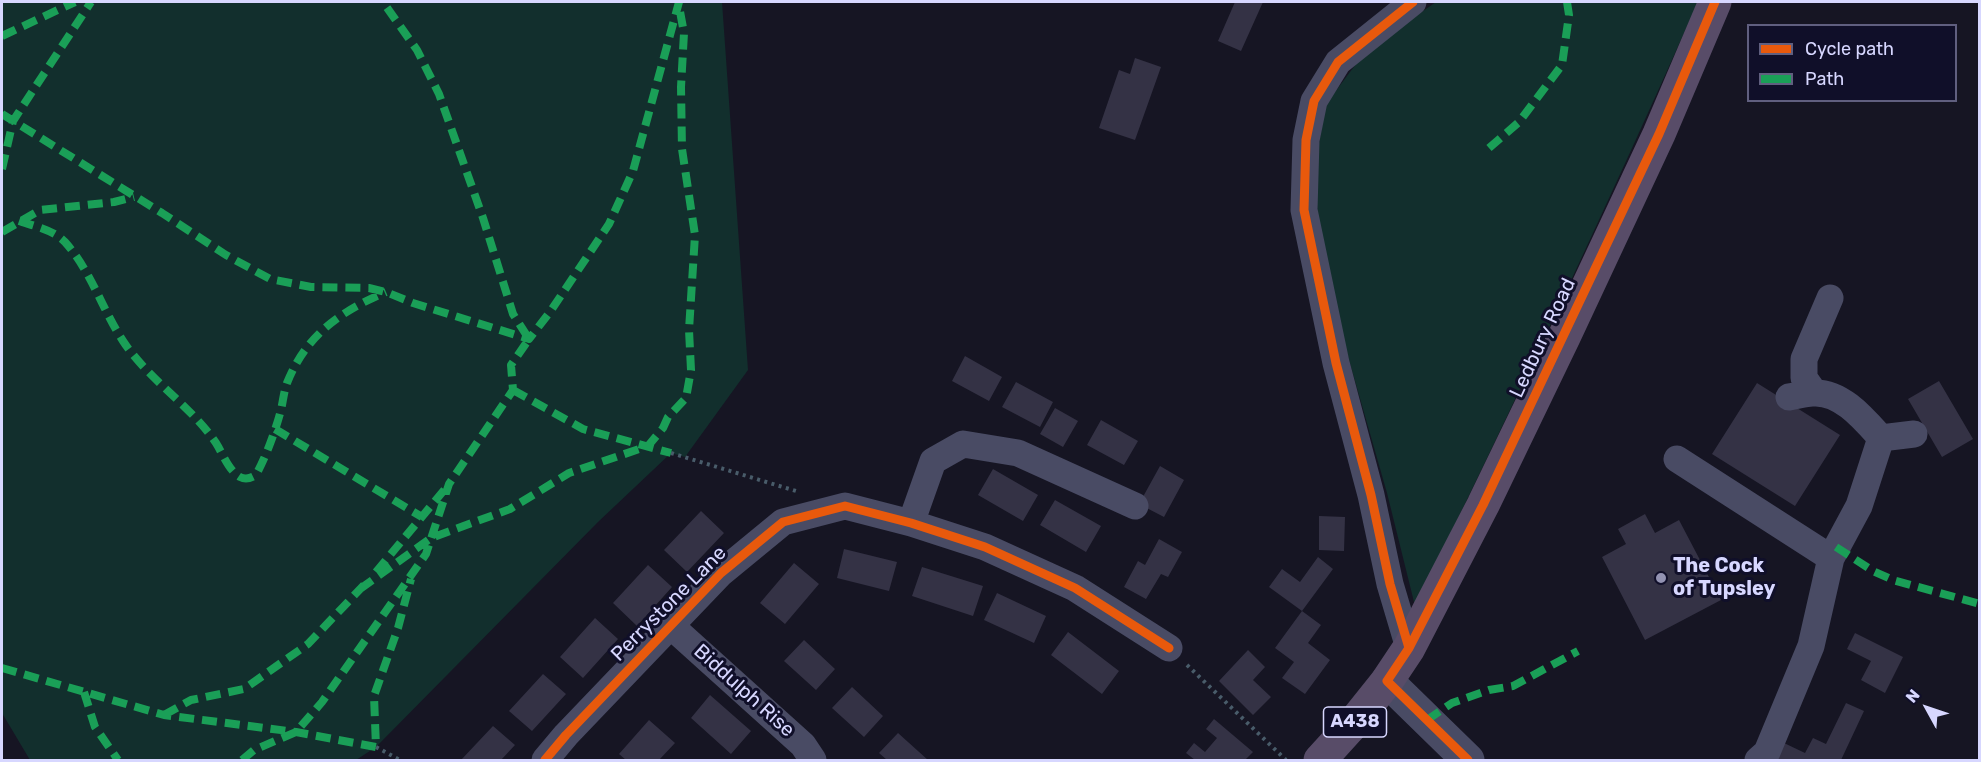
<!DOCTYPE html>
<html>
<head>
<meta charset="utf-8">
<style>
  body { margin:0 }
  #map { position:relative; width:1981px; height:762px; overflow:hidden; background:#161523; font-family:Rubik,sans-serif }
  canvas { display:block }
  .frame { position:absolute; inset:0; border:3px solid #d7d7ff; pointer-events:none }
  .legend { position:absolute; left:1747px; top:24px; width:210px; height:78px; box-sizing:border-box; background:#100f29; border:2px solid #605f7f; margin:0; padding:8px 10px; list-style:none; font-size:18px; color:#d7d7ff }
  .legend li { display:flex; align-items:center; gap:12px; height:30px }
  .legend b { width:30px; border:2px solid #605f7f }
  .north { position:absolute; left:1897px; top:678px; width:60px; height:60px; -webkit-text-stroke:4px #100f29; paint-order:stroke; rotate:310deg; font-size:16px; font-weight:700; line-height:24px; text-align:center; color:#d7d7ff }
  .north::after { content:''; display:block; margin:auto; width:21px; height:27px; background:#d7d7ff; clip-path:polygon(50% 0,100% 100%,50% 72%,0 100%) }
</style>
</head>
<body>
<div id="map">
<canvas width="1981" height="762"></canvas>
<div class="frame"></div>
<ul class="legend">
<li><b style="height:8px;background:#e8590c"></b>Cycle path</li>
<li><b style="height:8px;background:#1a9f57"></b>Path</li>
</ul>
<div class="north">N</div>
</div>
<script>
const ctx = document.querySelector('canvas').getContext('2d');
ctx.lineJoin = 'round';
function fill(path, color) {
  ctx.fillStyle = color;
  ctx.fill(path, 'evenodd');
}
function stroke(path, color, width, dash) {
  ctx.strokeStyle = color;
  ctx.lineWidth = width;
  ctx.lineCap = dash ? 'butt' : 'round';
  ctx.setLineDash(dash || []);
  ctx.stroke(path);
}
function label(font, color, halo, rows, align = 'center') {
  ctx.font = font + ' Rubik,sans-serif';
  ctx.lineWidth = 6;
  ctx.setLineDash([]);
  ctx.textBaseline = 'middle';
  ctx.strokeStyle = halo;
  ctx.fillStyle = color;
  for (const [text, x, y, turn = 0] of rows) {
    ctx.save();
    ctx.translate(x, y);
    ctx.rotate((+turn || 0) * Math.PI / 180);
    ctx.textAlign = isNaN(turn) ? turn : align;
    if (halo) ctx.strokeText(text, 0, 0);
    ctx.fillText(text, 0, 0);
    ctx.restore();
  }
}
const green = new Path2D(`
  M2,2H722L748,370L685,457L671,453L598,522L376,747L356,760H30L2,713Z
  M1436,2H1698C1607,205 1514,406 1415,606L1387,493L1331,297L1318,225L1315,165L1326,104L1356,64L1413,18Z`);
const building = new Path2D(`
  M1235,2H1263L1241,51L1218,41Z
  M1135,58L1161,67L1135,140L1099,128L1119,70L1130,74Z
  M965,356L1002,377L989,401L952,381Z
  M1939,381L1973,439L1942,457L1908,399Z
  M1016,382L1053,402L1040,427L1002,407Z
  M1757,383L1840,435L1795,506L1712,454Z
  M1055,408L1078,421L1063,447L1040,434Z
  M1101,420L1138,441L1124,465L1087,445Z
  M1160,466L1184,480L1164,517L1139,504Z
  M993,469L1038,495L1023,521L978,495Z
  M1055,500L1101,526L1086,552L1040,525Z
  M701,511L724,533L687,572L664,550Z
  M1645,514L1655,533L1679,520L1721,600L1645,640L1602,557L1626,544L1618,529Z
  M1319,516L1345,517L1344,551L1319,550Z
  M1159,539L1182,552L1168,577L1161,574L1146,599L1124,587L1138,561L1145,565Z
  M844,549L897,562L889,591L837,578Z
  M1318,557L1333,569L1302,611L1321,625L1308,643L1330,660L1305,694L1282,678L1294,662L1275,648L1302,611L1269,587L1282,569L1300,582Z
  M794,563L819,584L785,624L760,603Z
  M648,565L672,587L637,626L613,603Z
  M922,567L983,586L973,616L912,596Z
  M997,593L1046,616L1034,643L984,620Z
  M595,618L618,639L583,678L560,657Z
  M1068,632L1119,671L1102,694L1051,655Z
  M1855,633L1903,657L1885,693L1861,680L1871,661L1847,649Z
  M804,640L835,669L816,690L784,661Z
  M1248,650L1265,667L1253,680L1271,697L1253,715L1219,681Z
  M543,674L566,694L532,731L509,711Z
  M852,687L883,716L864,737L832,708Z
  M710,695L751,731L731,754L691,718Z
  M1846,703L1864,711L1841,760H1775L1784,743L1805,753L1813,738L1826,744Z
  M1214,719L1253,752L1245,760H1195L1186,753L1194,743L1205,752L1217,738L1206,729Z
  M649,720L675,743L659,760H626L619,754Z
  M493,726L515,745L501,760H461Z
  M898,733L928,760H887L879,753Z`);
const path = new Path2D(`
  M671,453L796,491
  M1187,665L1286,760
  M376,747L400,760`);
const minor = new Path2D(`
  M1814,392L1804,378V359L1830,298
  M1789,397C1797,396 1805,393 1813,393C1841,391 1864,419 1881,438L1859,506L1831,558
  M1881,438L1914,434
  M1677,459L1831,558L1811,646L1767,752L1758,760
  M911,523L933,461L963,444L1018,453L1135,506
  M671,626L803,745L813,760
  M1409,648L1390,584L1371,495L1336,363L1304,210L1306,140L1314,101L1338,62L1413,2
  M545,760L566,735L721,573L783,522L845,506L911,523L985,547L1075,588L1169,648`);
const tertiary = new Path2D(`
  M1387,681L1468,760`);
const trunk = new Path2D(`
  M1320,760L1351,726L1387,681L1409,648L1483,505L1565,335L1659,134L1715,2`);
const quiet = new Path2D(`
  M2,36L75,2
  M2,114L162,213L226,255L270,279L311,287L369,288L386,292L413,303L529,339L550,312L609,224L633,171L679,2
  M1489,148L1519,122L1562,65L1569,15L1567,2
  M2,169L13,121L91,2
  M19,221C34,226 54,230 65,242C91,271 102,309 123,341C148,379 192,407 216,443C223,454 228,470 240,477C246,480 251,478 256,475C267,454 275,432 281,410C283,401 284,391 287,383C306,335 341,311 386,292
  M2,232L40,210L114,202L134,197
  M513,390L583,429L671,453
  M275,429L422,517
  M1836,547L1873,571L1893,580L1980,604
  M376,572L445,489
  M360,589L431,538L510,509L569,473L648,446L663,428L668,417L686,398L691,370L689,330L695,235L682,149L681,87L684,33L679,6
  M2,668L164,715L296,732L376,747L374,696L398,628L411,579
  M84,692L95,727L118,760
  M164,715L191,700L244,689L308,644L364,585
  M1427,720L1452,703L1489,690L1513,686L1578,651
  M242,760L254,750L296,732L322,702L426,554L449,484L513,390L511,365L529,339L513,314L483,218L439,94L417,50L383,2`);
const cycleway = new Path2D(`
  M1409,648L1390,584L1371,495L1336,363L1304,210L1306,140L1314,101L1338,62L1413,2
  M545,760L566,735L721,573L783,522L845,506L911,523L985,547L1075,588L1169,648
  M1468,760L1387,681L1409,648L1483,505L1659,134L1715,2`);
const markers = [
  [1661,578,6,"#9393b2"]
];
const shields = [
  [1355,722,63]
];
const shieldNames = [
  ["A438",1355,722]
];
const streetNames = [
  ["Ledbury Road",1543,338,-65],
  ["Perrystone Lane",669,604,-45],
  ["Biddulph Rise",744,691,42]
];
const poiNames = [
  ["The Cock",1673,566],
  ["of Tupsley",1673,589]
];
fill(green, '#122f2d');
fill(building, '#343245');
stroke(path, '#495c6a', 4, [3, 4.5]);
stroke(minor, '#494b64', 27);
stroke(tertiary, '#494b64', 33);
stroke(trunk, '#584c68', 33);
stroke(quiet, '#1a9f57', 8, [15, 8]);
stroke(cycleway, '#e8590c', 9);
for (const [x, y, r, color] of markers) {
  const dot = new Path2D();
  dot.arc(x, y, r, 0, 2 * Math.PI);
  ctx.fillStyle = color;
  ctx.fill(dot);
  stroke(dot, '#100f29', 2);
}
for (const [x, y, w] of shields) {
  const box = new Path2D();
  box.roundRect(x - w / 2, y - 15, w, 30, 4.5);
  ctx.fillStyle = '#100f29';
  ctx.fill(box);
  stroke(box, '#d7d7ff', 1.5);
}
label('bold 18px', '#d7d7ff', null, shieldNames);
label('20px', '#d7d7ff', '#100f29', streetNames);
label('bold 20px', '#d7d7ff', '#100f29', poiNames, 'left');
</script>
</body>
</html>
